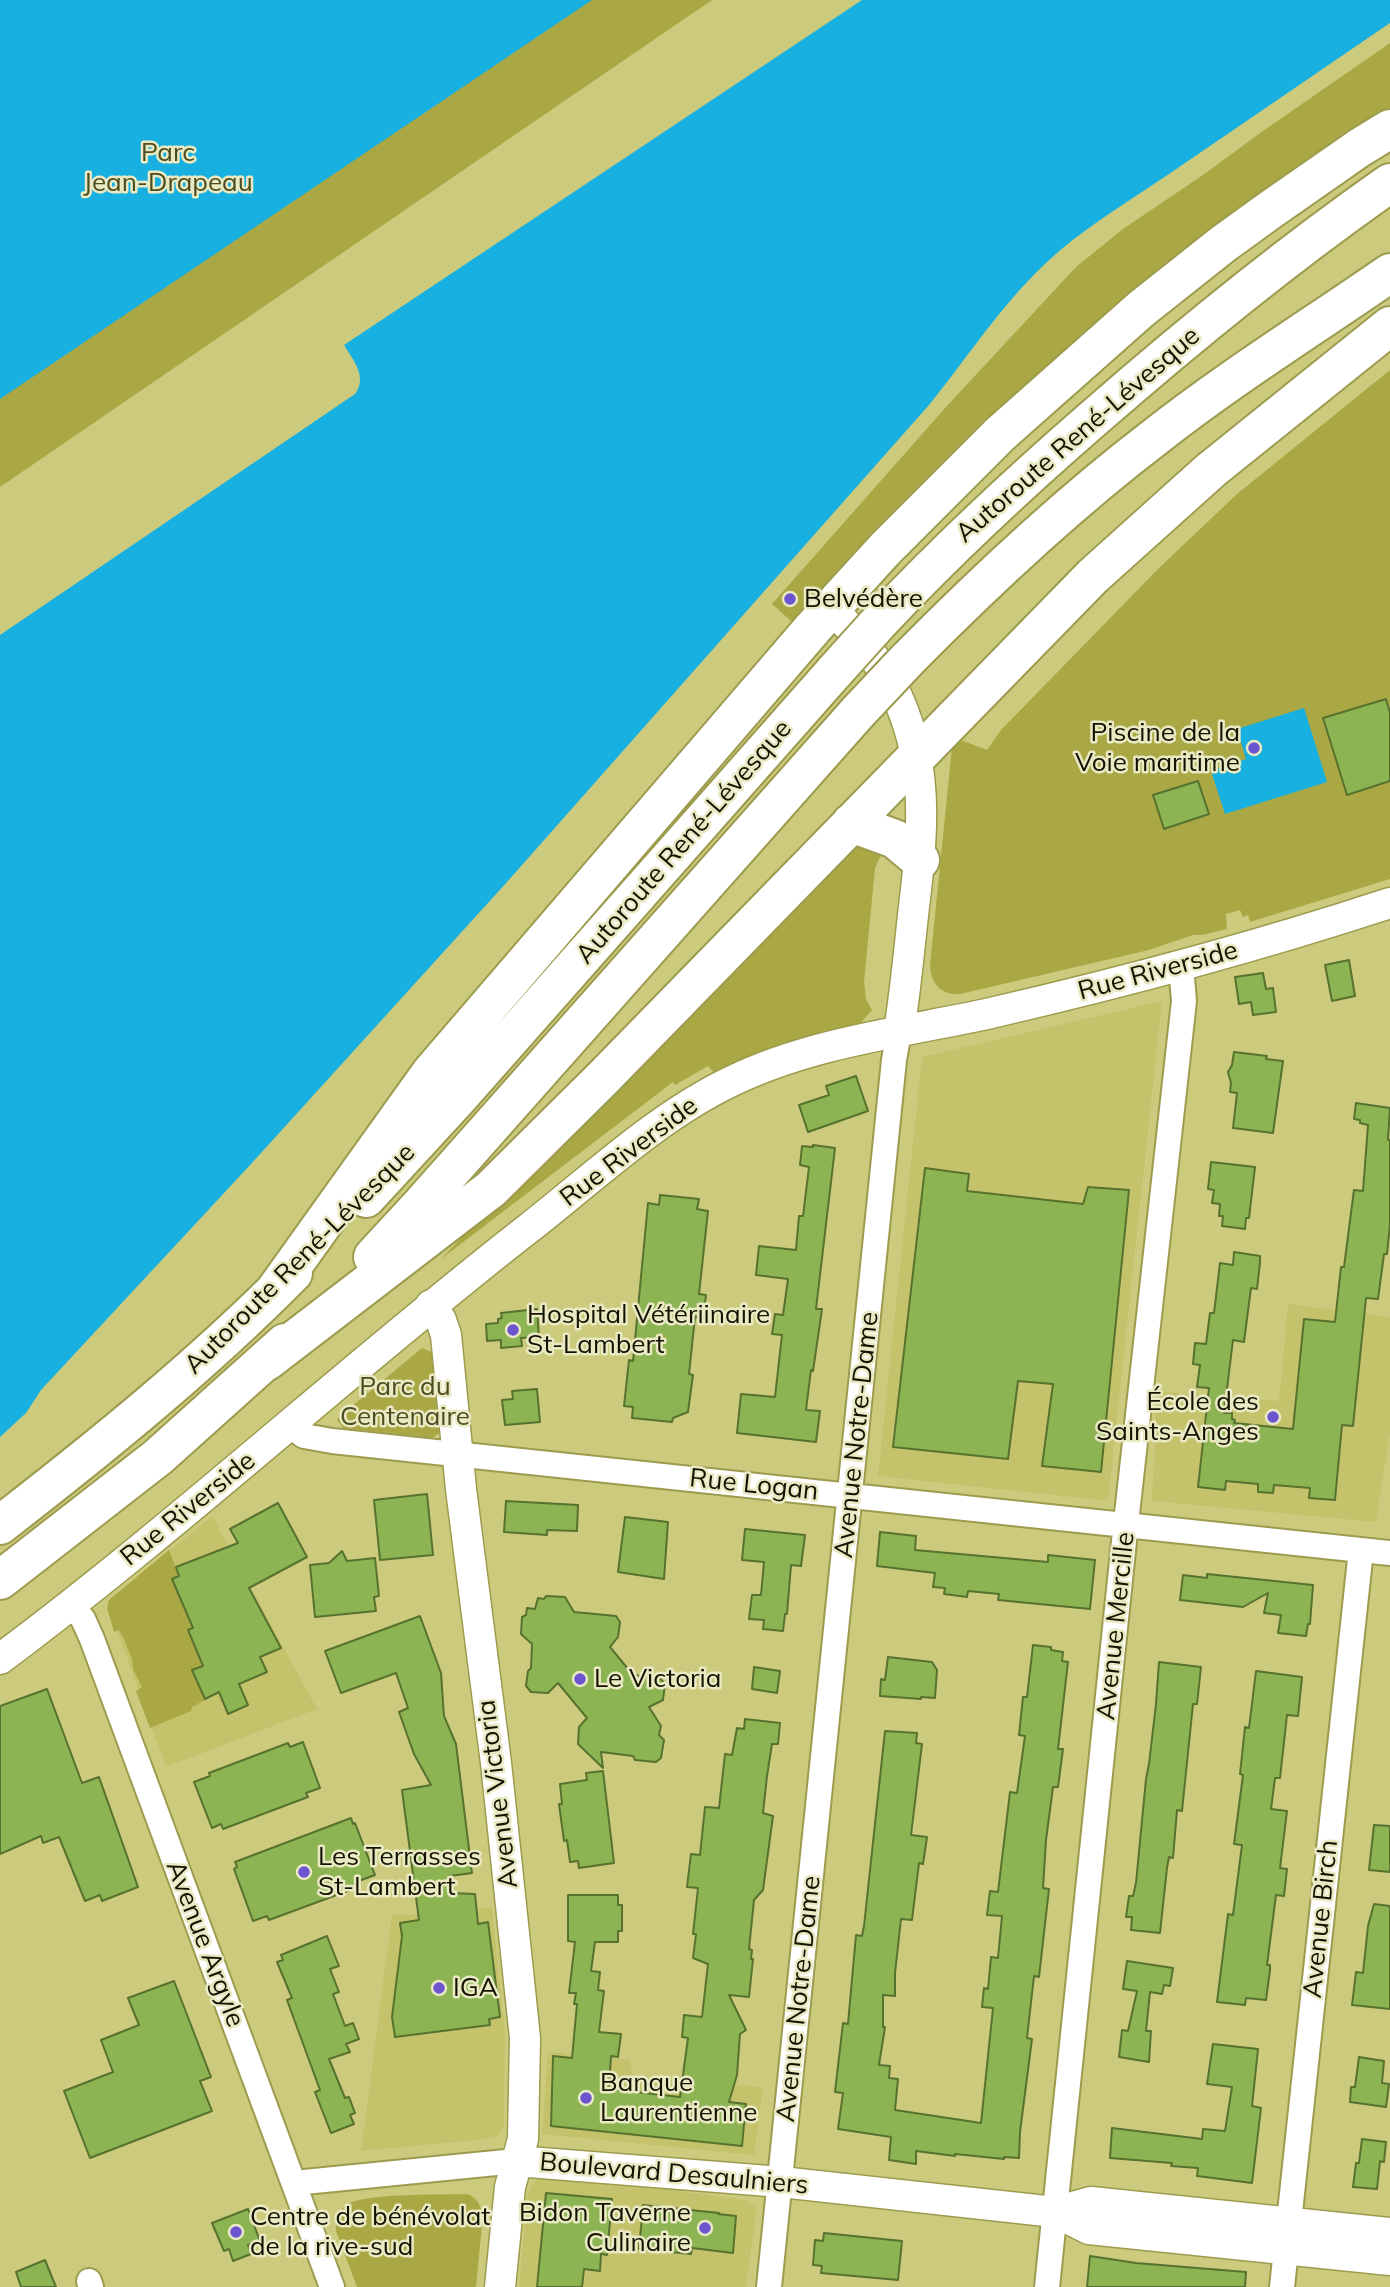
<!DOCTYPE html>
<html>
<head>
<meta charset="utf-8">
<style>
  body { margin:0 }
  canvas { display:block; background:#cccb7d }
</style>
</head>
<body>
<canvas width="1390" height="2287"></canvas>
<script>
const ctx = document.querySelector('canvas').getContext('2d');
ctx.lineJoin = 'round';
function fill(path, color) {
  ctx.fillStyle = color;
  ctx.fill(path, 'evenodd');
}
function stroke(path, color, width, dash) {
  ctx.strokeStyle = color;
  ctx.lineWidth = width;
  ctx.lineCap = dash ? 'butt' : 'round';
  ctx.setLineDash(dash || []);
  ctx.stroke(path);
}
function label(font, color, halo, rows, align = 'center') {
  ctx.font = font + ' Mulish,sans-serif';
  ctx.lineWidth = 5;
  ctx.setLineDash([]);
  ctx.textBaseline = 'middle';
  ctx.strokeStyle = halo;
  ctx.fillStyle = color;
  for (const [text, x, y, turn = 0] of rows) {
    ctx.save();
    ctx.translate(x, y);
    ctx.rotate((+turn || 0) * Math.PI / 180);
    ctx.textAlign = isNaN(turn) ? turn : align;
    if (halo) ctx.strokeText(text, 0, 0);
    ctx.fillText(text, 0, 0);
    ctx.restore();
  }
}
const built = new Path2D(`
  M1162,1001L1108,1501L878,1476L922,1057Z
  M1288,1304L1390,1317V1433L1376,1522L1152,1501L1157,1391L1279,1401Z
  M212,1516L317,1709L166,1767L107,1602Z
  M492,1907L505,2032L504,2127L497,2136L487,2139L361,2151L392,1915L434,1914Z
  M548,2052L630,2060L633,2077L763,2087L754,2155L542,2134Z
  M550,2174L746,2200L751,2203L755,2207L756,2212L746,2287H519L527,2197L531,2186L536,2180Z`);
const green = new Path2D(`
  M0,0H712L0,487Z
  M1390,43V116L800,629L772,604L946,407L1076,267L1123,229L1200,177L1263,131Z
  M1390,370V879L1250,922L1248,915L1243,917L1240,910L1226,914L1227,929L1202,935H1193L1149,950L960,994C941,996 930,982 930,965L953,737L987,750L1001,730L1157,570L1237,494Z
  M858,843L884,848L875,868L864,982L866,999L872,1010L859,1025L770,1049L714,1073L708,1066L675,1085L673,1082L441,1259L831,857Z
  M422,1348L434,1353L441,1432L434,1437H426L343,1428L337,1420L339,1417Z
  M169,1550L179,1576L172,1579L192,1628L187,1630L202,1666L192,1671L205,1700L192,1707L191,1711L150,1728L136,1691L142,1687L133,1669L132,1659L124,1639L119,1630L114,1632L107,1608L109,1600Z
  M467,2194C477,2197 480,2205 483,2214L476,2287H357L336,2231C335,2219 339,2208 350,2203C373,2193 439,2195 467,2194Z`);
const water = new Path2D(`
  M0,0H592L0,399Z
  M862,0H1390V23C1315,74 1241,125 1166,176C1126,203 1082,229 1046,263C1001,305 968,357 929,405L507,882L251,1164L41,1390L26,1413L0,1437V635L355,394C368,377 353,360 344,345Z
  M1304,708L1327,782L1225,814L1211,771L1246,759L1237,729Z`);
const building = new Path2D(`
  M1386,699L1390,713V781L1347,795L1323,718Z
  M1198,781L1209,814L1164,829L1153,795Z
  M1349,960L1355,996L1332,1001L1325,965Z
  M1263,973L1266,989L1273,988L1276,1012L1253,1015L1251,1002L1239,1004L1235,977Z
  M1234,1052L1267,1056L1266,1059L1283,1061L1273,1133L1233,1128L1237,1093L1230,1092L1231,1083L1228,1072L1232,1065Z
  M856,1076L868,1111L808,1132L799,1105L829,1095L826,1086Z
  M1356,1103L1390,1108L1388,1140H1390V1224L1387,1254H1384L1378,1299L1366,1298L1353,1426L1342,1425L1335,1500L1309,1498L1310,1488L1274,1485L1273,1493L1258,1492V1484L1226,1481L1225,1490L1198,1487L1209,1388L1197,1387L1200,1365L1193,1364L1195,1343L1206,1344L1210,1313H1214L1220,1263L1233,1265L1234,1252L1260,1256V1263L1257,1289L1251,1288L1244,1342L1233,1340L1224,1413H1232V1419L1235,1420L1234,1423L1293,1429L1304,1319L1335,1322L1341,1267H1344L1354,1190L1363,1191L1368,1125L1360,1123V1120L1354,1119Z
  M813,1145L835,1148L816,1309H822L813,1371L811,1370L806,1410L820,1411L816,1442L737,1433L741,1394L775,1397L782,1335L772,1334L775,1314L783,1315L788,1279L756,1275L759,1246L796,1250L799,1216H803L809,1167L800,1165L802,1146L813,1147Z
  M1211,1162L1255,1167L1249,1218H1246L1245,1229L1222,1226L1223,1216H1219L1220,1204L1212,1203L1214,1190L1208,1189Z
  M925,1168L969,1174L967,1191L1083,1204L1088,1187L1129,1190L1101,1472L1042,1466L1053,1384L1018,1381L1008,1459L893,1447Z
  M660,1195L699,1199L697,1209L708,1211L699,1294L706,1295L703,1318L695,1317L689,1374L693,1375L688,1412L673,1418L672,1422L632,1418L633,1407L624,1406L629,1360L633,1361L648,1203L659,1205Z
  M537,1309L539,1337L521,1338L522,1346L501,1348V1340L487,1341L486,1324L498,1323V1319L502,1318L501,1313Z
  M537,1389L540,1422L505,1425L502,1400L513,1399L512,1391Z
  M427,1494L433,1555L380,1560L374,1500Z
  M506,1501L578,1505L577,1531L547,1530V1535L504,1532Z
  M278,1503L307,1557L249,1588L281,1648L260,1657L267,1672L239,1684L248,1705L228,1714L219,1692L205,1699L192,1670L203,1666L188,1630L193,1628L172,1579L179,1576L176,1567L238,1543L230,1529Z
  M625,1517L668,1522L664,1579L618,1572Z
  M745,1529L805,1535L801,1566L791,1565L787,1614H785L783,1631L763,1629L764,1620L749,1619L752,1595H761L764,1562L742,1560Z
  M880,1532L916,1536L915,1550L1048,1562V1555L1095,1560L1090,1609L998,1600L999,1594L968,1591L967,1597L944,1594L945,1588L933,1587L935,1573L877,1566Z
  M342,1551L347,1561L375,1558L379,1596L374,1597L376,1611L315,1617L310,1565L329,1563Z
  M1207,1574L1313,1585L1310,1624H1308L1306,1636L1278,1633L1281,1615L1264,1613L1268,1593L1243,1607L1180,1600L1183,1575L1207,1578Z
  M546,1596L565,1597L574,1612L616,1616L620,1622L618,1637L610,1647L633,1675L660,1678L665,1684L663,1700L649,1707L661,1726L659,1735L664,1740L661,1758L656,1762L635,1760L633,1756L601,1752L603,1768L578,1744L579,1727L587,1718L558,1683L548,1693L531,1692L526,1686L528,1671L531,1668L532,1644L521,1634L522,1617L526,1615L527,1608L535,1609L538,1598L544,1599Z
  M420,1616L441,1673L444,1716L456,1744L472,1873L450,1876L451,1893L475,1894L478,1924L488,1922L500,2017L489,2019L490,2025L395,2037L392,2017L402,1936L400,1923L419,1920L402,1790L431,1785L414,1754L399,1712L408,1708L396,1673L341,1693L325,1651Z
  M1033,1645L1051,1647V1650L1063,1652L1062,1661L1068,1662L1058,1749H1063L1058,1787H1053L1046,1840L1043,1888L1049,1889L1039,1977L1034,1976L1027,2038L1032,2039L1020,2132L1019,2158L1004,2157V2159L955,2154V2156L916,2151V2164L889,2160L891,2137L838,2129L843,2093L835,2092L843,2023L848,2024L856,1935L862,1936L864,1926L885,1731L917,1733L916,1743L922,1744L911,1835L927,1837L923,1864L919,1863L912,1920L901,1919L895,1973V1996L883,1995V2027H885L879,2065L890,2066L889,2078L898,2079L895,2110L981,2123L993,2008L982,2007L984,1988L988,1989L991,1957L998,1958L1002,1916L987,1915L990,1891L998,1892L1010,1792L1017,1793L1025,1736L1019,1735L1023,1697H1027Z
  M888,1657L932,1662L937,1670L935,1698L921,1697V1699L880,1696L881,1679L885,1680Z
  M1159,1662L1201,1667L1197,1704H1193L1182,1811L1177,1810L1173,1858L1169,1857L1167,1868L1160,1933L1131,1930L1132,1917H1126L1129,1896H1133L1136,1883L1146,1779L1149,1764L1156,1704Z
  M754,1667L780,1671L777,1693L752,1689Z
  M1256,1671L1302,1677L1298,1716L1287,1715L1280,1778H1275L1271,1809L1287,1811L1280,1868L1287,1869L1284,1896L1276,1895L1267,1965H1270V1970L1266,2000L1246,1998L1245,2005L1217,2002L1228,1914L1233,1915L1242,1845L1234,1844L1243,1775L1240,1774L1245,1727L1249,1728Z
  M47,1689L82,1783L99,1777L138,1887L102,1901L100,1895L85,1901L59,1837L43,1843L41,1836L0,1854V1706Z
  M745,1719L780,1723L778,1744H772L767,1776L763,1813L773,1816L763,1890L754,1900L749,1949L752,1950L751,1959H753L749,1997L729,1995L746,2030L740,2034L737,2075L729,2102L746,2104L742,2146L551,2126L553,2056L572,2058L577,2004H574L576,1993H569L575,1942L568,1941V1895H618V1905H622V1931H618V1942H595L591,1971L600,1972L598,1990L604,1991L599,2032L621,2034L618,2057L611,2056L609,2089L680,2097L688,2038L682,2037L684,2015L702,2017L708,1964L693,1958L696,1934H693L698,1888L687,1887L691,1854L700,1855L705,1807L719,1808L725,1754L732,1755L737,1728L744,1729Z
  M303,1742L320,1788L306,1793L308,1797L223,1829L221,1824L212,1828L194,1782L210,1776L209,1773L288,1743L290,1747Z
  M603,1771L614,1863L579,1868L578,1861L570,1862L567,1840L564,1841L559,1804H562L560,1784L587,1780L586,1773Z
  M351,1818L353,1824L355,1823L375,1875L356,1882L359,1887L342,1893L269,1920L267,1916L253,1921L234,1869L237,1867L235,1862Z
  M1374,1825L1390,1826V1872L1369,1870Z
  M1374,1904L1390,1906V2009L1352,2005L1356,1972L1363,1973L1368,1926Z
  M327,1936L339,1966L330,1969L339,1992L333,1994L345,2026L353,2023L359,2039L346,2044L350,2052L329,2059L345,2098L349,2097L355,2113L350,2115L354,2124L331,2133L315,2092L320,2090L287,2000L292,1998L277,1962L283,1960L281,1955Z
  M1127,1961L1173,1968L1170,1986L1164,1985L1162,1994L1150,1992L1146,2031H1151L1149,2062L1119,2057L1122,2030L1128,2031L1137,1991L1123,1989Z
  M174,1981L211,2077L200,2081L212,2111L90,2158L64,2091L113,2072L101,2040L139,2025L128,1998Z
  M1213,2044L1258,2049L1252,2106L1261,2108L1252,2183L1197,2176L1198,2168L1171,2166L1172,2163L1110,2158L1112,2128L1202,2139L1203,2129L1225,2131L1232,2087L1207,2084Z
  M1359,2057L1384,2061L1382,2083L1389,2084L1386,2107L1350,2102L1351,2087H1355Z
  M1362,2139L1386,2142L1384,2162L1380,2161L1377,2189L1353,2187L1356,2163H1359Z
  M546,2193L612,2199L607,2255L601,2254L600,2271L584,2269L582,2287H537Z
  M643,2205L719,2213L718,2214L736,2216L733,2253L692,2248L691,2254L639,2249Z
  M248,2209L260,2241L248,2245L251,2254L233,2261L229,2249L224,2251L212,2223Z
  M824,2233L902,2241L898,2280L821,2273L822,2266L813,2265L815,2240L823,2241Z
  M1090,2256L1136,2263L1246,2272L1245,2287H1087Z
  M45,2260L56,2287H21L16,2272Z`);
const minor = new Path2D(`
  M289,1425L304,1436L332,1441L1390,1553
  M71,1605L83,1619L92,1639L332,2287
  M294,2183L516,2161
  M89,2281L91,2287
  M769,2287L894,1060L899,1032
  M1047,2287L1124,1541L1184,1001L1181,966
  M1282,2287L1361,1550`);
const tertiary = new Path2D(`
  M831,608C854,631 875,655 891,684C931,760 923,833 913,915C909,954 905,993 899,1032
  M431,1305L441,1320L446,1335L461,1489L496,1763L525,2038L523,2139L510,2187L500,2287
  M0,1659C182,1523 349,1368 529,1228C593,1178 658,1116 732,1081C813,1042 904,1032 991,1013C1125,982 1259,946 1390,903
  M516,2161L781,2182L1055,2212L1089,2229L1390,2260
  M1055,2212L1091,2202L1390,2233`);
const motorway = new Path2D(`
  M880,621C948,549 1020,482 1095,417C1190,334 1287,255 1390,183
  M907,660C985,581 1066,505 1155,437C1230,378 1312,327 1390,273
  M851,823L895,839L920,860
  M366,1198L459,1097L835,671
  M373,1257L421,1205L858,712
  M274,1292L430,1074L813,628L885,549L1000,434L1141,309L1223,244L1270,210L1359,148L1390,129
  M267,1361L491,1189L603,1078L1093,576L1211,470L1390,326
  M0,1525C102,1446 202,1365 293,1273
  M0,1580L158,1457L285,1343`);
const motorwayBridge = new Path2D(`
  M835,671L880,621
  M858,712L907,660`);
const markers = [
  [790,599,7,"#6c56cf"],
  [1254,748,7,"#6c56cf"],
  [513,1330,7,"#6c56cf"],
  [1273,1417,7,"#6c56cf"],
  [580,1679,7,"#6c56cf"],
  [304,1872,7,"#6c56cf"],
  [439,1988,7,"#6c56cf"],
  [586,2098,7,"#6c56cf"],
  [705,2228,7,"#6c56cf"],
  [236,2232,7,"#6c56cf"]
];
const parkNames = [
  ["Parc",168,153],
  ["Jean-Drapeau",168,183],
  ["Parc du",405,1387],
  ["Centenaire",405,1417]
];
const streetNames = [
  ["Autoroute René-Lévesque",1078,435,-41],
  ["Autoroute René-Lévesque",684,842,-49],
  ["Rue Riverside",1158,971,-15],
  ["Rue Riverside",629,1152,-37],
  ["Autoroute René-Lévesque",300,1259,-45],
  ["Avenue Notre-Dame",857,1435,-84],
  ["Rue Logan",754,1485,6],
  ["Rue Riverside",188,1509,-39],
  ["Avenue Mercille",1116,1626,-84],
  ["Avenue Victoria",498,1794,-97],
  ["Avenue Birch",1321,1919,-84],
  ["Avenue Argyle",205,1944,69],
  ["Avenue Notre-Dame",799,1999,-84],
  ["Boulevard Desaulniers",674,2174,5]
];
const poiNames = [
  ["Belvédère",804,599],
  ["Piscine de la",1240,733,"right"],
  ["Voie maritime",1240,763,"right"],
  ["Hospital Vétériinaire",527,1315],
  ["St-Lambert",527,1345],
  ["École des",1259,1402,"right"],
  ["Saints-Anges",1259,1432,"right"],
  ["Le Victoria",594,1679],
  ["Les Terrasses",318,1857],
  ["St-Lambert",318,1887],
  ["IGA",453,1988],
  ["Banque",600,2083],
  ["Laurentienne",600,2113],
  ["Bidon Taverne",691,2213,"right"],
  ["Culinaire",691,2243,"right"],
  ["Centre de bénévolat",250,2217],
  ["de la rive-sud",250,2247]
];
fill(built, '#c5c26c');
fill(green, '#aaa745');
fill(water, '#18b0e0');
fill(building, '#8db453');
stroke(building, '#57712e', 2);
stroke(minor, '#9d9b4e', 28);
stroke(tertiary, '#9d9b4e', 33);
stroke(motorway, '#9d9b4e', 42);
stroke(minor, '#fff', 24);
stroke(tertiary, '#fff', 30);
stroke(motorway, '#fff', 38);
stroke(motorwayBridge, '#9d9b4e', 42, []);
stroke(motorwayBridge, '#fff', 38);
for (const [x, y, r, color] of markers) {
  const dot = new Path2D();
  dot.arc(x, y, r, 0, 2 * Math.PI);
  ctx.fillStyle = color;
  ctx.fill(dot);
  stroke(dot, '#e9e9c4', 2.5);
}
label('26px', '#4d4c1e', '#e9e9c4', parkNames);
label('26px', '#141300', '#e9e9c4', streetNames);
label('26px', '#141300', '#e9e9c4', poiNames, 'left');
</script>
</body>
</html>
